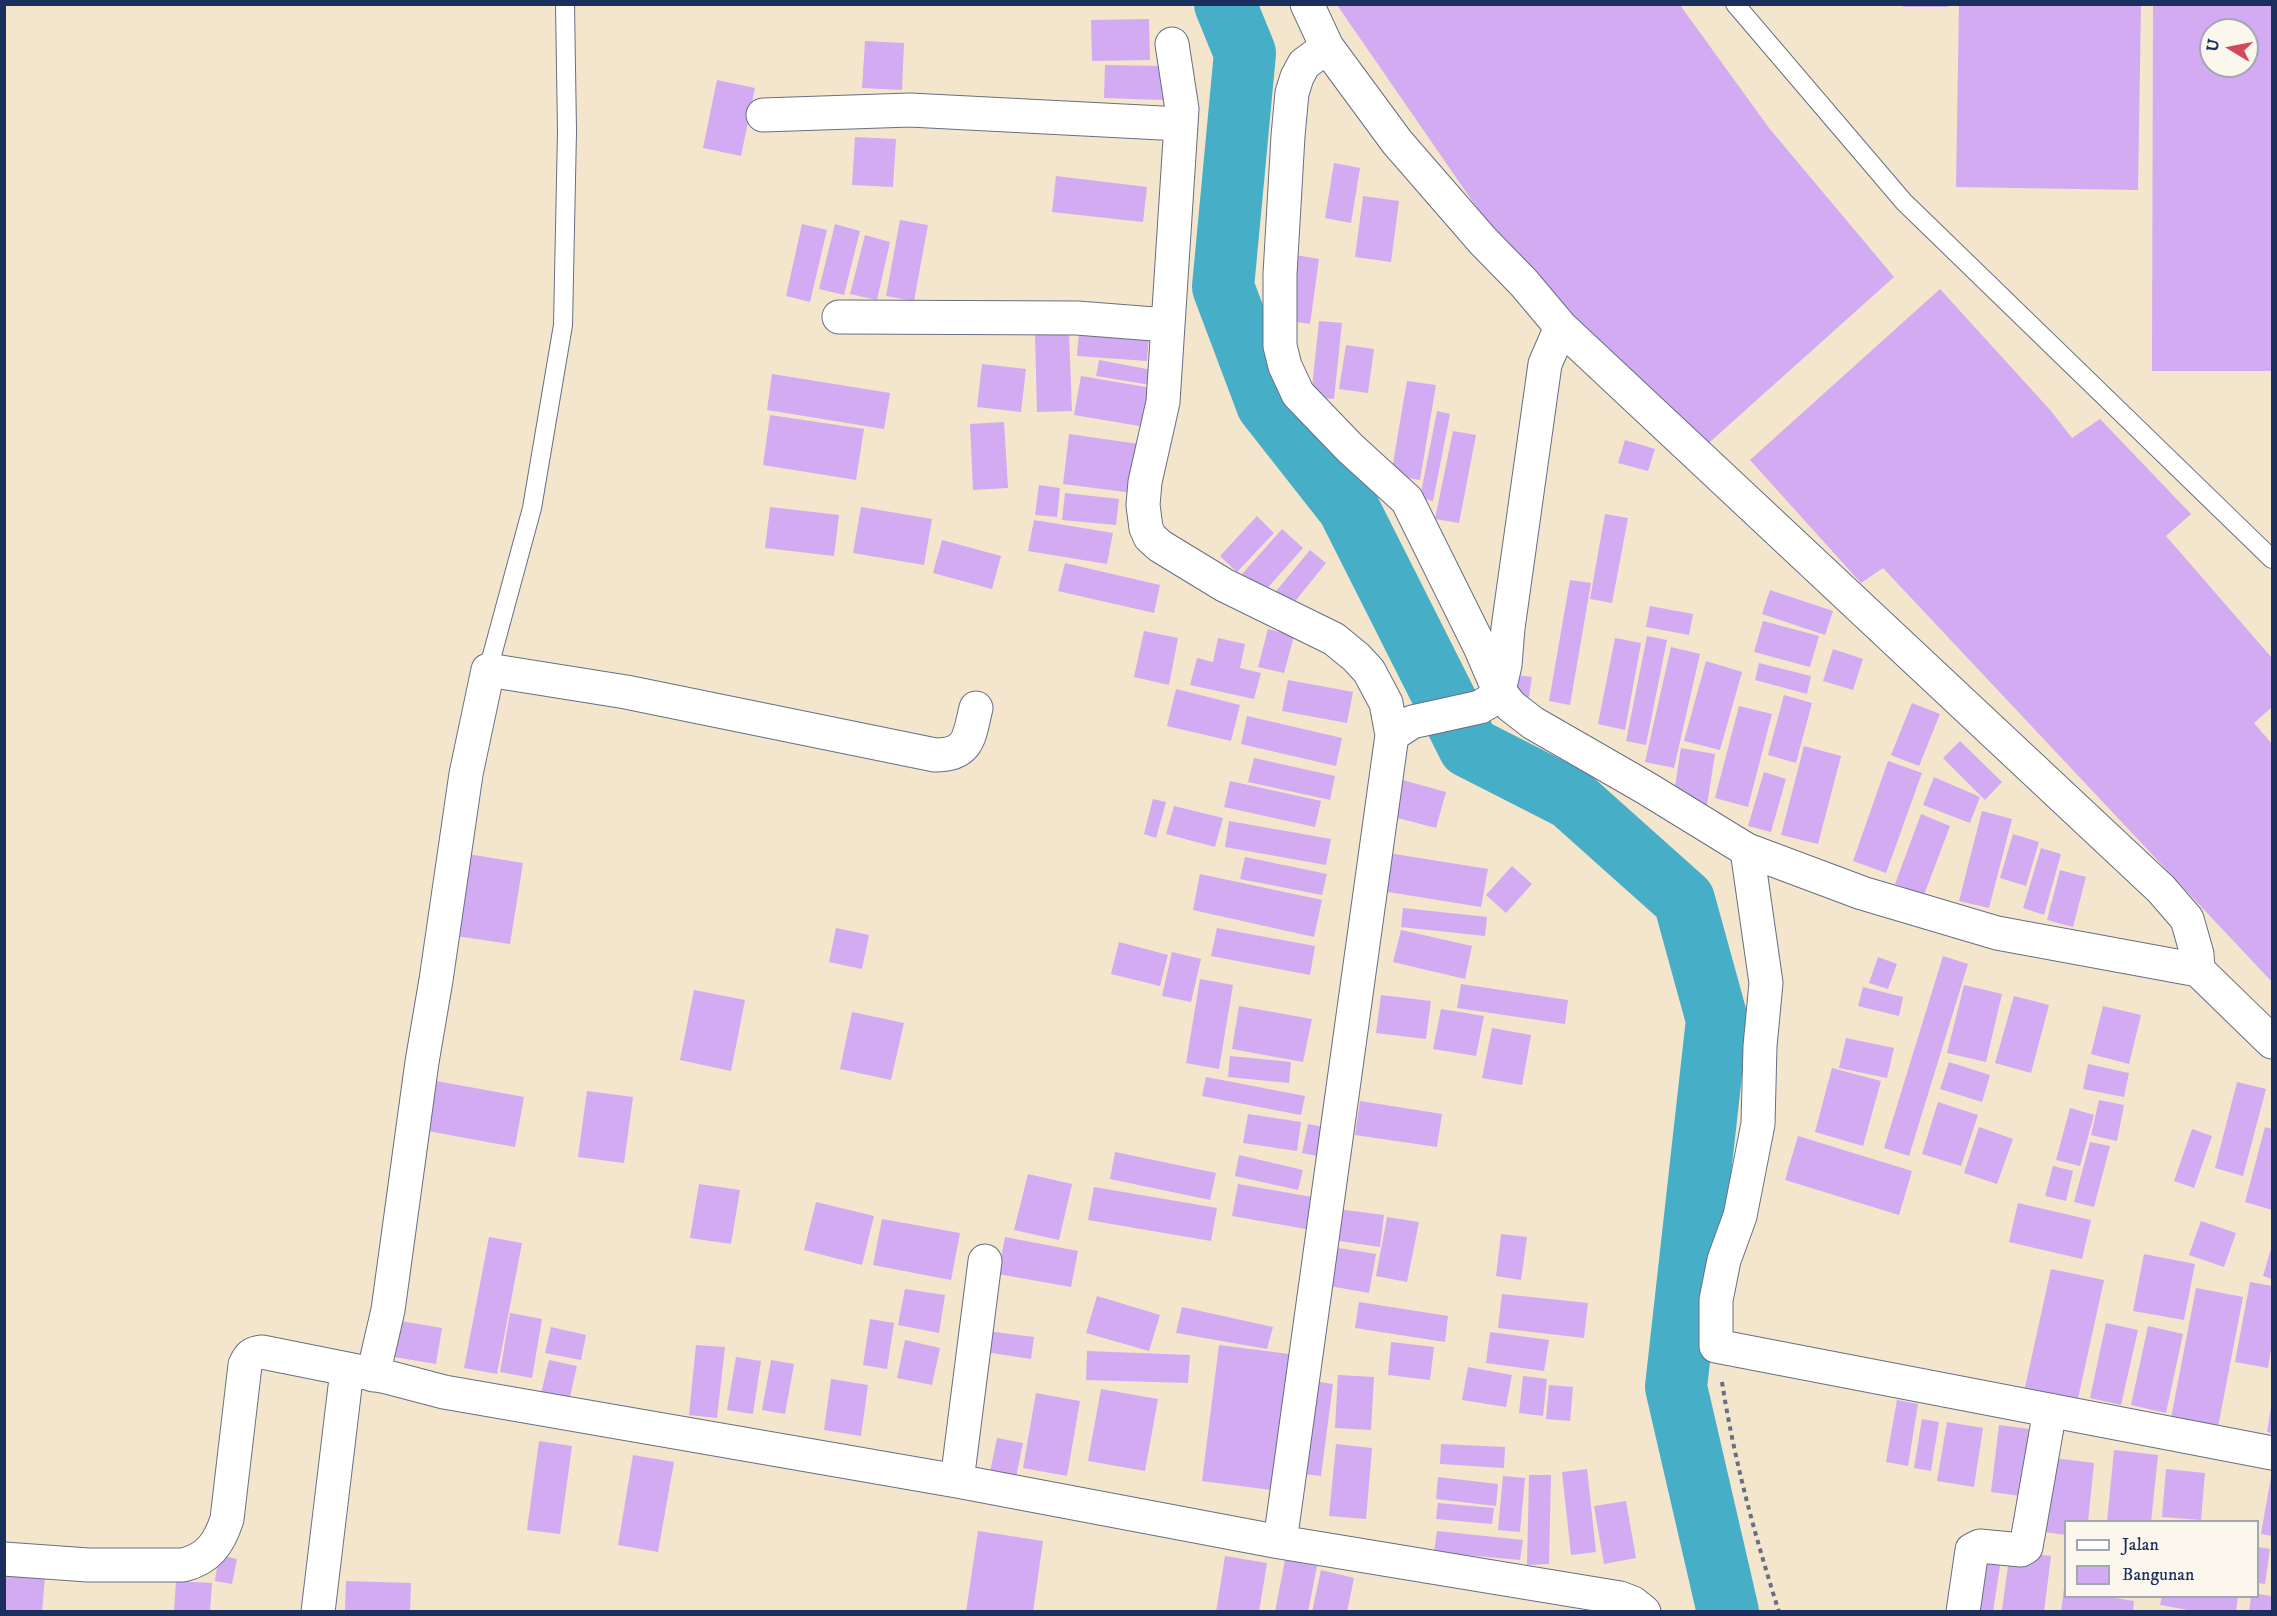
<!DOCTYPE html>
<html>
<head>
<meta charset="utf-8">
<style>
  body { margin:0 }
  #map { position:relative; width:2277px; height:1616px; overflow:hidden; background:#f3e6cc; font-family:"IM FELL DW Pica",serif }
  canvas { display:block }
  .frame { position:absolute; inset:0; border:6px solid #1b2f5e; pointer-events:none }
  .legend { position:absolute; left:2064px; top:1520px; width:195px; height:78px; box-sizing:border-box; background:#fbf7ec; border:2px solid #a1a7b3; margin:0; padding:8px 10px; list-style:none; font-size:18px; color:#1b2f5e }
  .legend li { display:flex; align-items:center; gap:12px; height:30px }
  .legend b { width:30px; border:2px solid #a1a7b3 }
  .north { position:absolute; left:2199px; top:18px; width:60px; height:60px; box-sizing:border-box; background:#fbf7ec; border:2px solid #a1a7b3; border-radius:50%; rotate:280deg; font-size:16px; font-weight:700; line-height:24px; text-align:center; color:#1b2f5e }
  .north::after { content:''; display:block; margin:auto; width:21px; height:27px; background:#d1495b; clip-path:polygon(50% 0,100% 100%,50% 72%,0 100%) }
</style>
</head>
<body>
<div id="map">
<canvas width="2277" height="1616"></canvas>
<div class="frame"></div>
<ul class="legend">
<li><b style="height:8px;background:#fff"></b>Jalan</li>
<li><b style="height:16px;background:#d2abf3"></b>Bangunan</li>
</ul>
<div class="north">U</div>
</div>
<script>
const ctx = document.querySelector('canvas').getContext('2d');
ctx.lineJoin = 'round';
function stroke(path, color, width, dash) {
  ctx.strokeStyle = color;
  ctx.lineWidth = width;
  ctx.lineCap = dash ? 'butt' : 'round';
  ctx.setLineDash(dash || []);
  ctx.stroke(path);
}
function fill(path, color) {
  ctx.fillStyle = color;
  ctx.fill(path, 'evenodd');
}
const river = new Path2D(`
  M1225,4L1245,53L1223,287L1267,404L1348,507L1469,747L1571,799L1684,900L1717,1020L1676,1387L1728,1612`);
const building = new Path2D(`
  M1959,4H2141L2138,190L1956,187Z
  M2153,4H2272V371H2152ZM2211,30H2247V66H2211Z
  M1337,5H1680L1769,128L1894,277L1701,450L1531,286Z
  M1903,5H1948V7H1903Z
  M1149,19L1150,60L1092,61L1091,20Z
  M865,41L904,43L902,90L862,88Z
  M1105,65L1163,66V100L1104,98Z
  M717,80L755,88L741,156L703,148Z
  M855,137L896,139L893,187L852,185Z
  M1334,163L1360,168L1351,223L1325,218Z
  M1056,176L1147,187L1143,222L1052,212Z
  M1363,196L1399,201L1391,262L1355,257Z
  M900,220L928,225L914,301L886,296Z
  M802,224L827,230L810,302L786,296Z
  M835,224L860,231L844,295L819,289Z
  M865,235L890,242L877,300L850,294Z
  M1295,255L1319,259L1310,324L1285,320Z
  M1940,289L2051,411L2072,438L2100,419L2191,514L2166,536L2272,658V707L2254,723L2272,744V982L1883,568L1861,583L1750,460Z
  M1319,321L1342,323L1334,399L1311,397Z
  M1079,332L1149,336L1147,361L1077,356Z
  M1069,333L1072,411L1037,412L1035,334Z
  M1346,345L1374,349L1368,393L1339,389Z
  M1099,360L1152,370L1150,385L1096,376Z
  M982,364L1026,369L1021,412L977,407Z
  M772,374L890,393L884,429L767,410Z
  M1081,376L1158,389L1151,428L1074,415Z
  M1407,381L1436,385L1420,480L1391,475Z
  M1437,411L1450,414L1433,501L1420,498Z
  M770,415L864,429L856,480L763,465Z
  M1004,422L1008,488L973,490L970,424Z
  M1453,431L1476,435L1459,523L1435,519Z
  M1069,434L1139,444L1133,493L1063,484Z
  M1625,440L1655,449L1648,471L1618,463Z
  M1039,485L1060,488L1057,517L1035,515Z
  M1065,493L1119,499L1116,525L1062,520Z
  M770,507L839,515L834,556L765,548Z
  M861,507L932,519L924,565L853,553Z
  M1605,514L1628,518L1612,603L1590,599Z
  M1257,516L1274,533L1237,572L1220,556Z
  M1034,520L1113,533L1107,564L1028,551Z
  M1282,529L1303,548L1263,593L1242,574Z
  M942,540L1001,556L992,589L933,573Z
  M1310,550L1326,563L1288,610L1272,596Z
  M1065,563L1160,585L1154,613L1058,591Z
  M1570,580L1591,583L1570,705L1549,701Z
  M1770,590L1833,611L1825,635L1762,614Z
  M1650,606L1693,614L1689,635L1646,627Z
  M1763,621L1819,636L1810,667L1754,652Z
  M1268,629L1294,636L1284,673L1258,667Z
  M1144,631L1178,638L1169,685L1134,677Z
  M1647,636L1667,640L1646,745L1626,741Z
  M1218,638L1245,644L1240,668L1261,673L1254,699L1190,685L1197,658L1213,662Z
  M1615,638L1641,643L1625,730L1598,724Z
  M1671,647L1700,654L1674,768L1645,762Z
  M1833,649L1863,659L1853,690L1823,681Z
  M1706,661L1742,672L1720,750L1684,741Z
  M1759,663L1811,676L1807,694L1755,680Z
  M1516,675L1532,677L1529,697L1513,694Z
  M1288,680L1353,692L1347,723L1282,711Z
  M1176,689L1240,705L1231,741L1167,726Z
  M1784,695L1812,703L1796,763L1768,755Z
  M1912,703L1940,714L1919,766L1891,755Z
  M1739,706L1772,714L1748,807L1715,798Z
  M1247,716L1342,738L1336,766L1241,744Z
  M1960,741L2002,782L1985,800L1943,758Z
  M1804,746L1841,756L1818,844L1781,835Z
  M1681,748L1715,754L1707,805L1673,799Z
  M1254,758L1335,776L1330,800L1248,782Z
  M1888,761L1922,773L1886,873L1853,861Z
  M1764,772L1786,779L1771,832L1748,826Z
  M1934,777L1980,797L1970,823L1923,805Z
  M1395,778L1446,792L1436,828L1386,815Z
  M1230,781L1321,801L1315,827L1224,807Z
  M1153,799L1166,802L1156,838L1144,834Z
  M1174,806L1223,818L1215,847L1166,834Z
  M1982,811L2012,819L1989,908L1959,901Z
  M1921,814L1950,826L1924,895L1895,884Z
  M1229,821L1331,839L1326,865L1225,847Z
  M2013,834L2039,842L2026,886L2000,878Z
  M2041,848L2061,854L2044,915L2023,908Z
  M462,853L523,863L510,944L449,935Z
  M1388,853L1488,869L1481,907L1382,891Z
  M1245,857L1327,874L1322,895L1240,879Z
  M1512,866L1532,884L1506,913L1486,895Z
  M2060,870L2086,877L2073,927L2047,920Z
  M1200,874L1322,900L1314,937L1193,910Z
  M1403,908L1487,917L1485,936L1401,927Z
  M836,928L869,935L862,969L829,962Z
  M1217,928L1315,946L1310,975L1211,956Z
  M1401,930L1472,946L1465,979L1393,962Z
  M1119,942L1168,955L1160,986L1111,974Z
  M1172,952L1201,959L1191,1002L1162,996Z
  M1943,956L1968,964L1909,1156L1884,1148Z
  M1878,957L1897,964L1888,989L1869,983Z
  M1200,979L1233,985L1219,1069L1186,1063Z
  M1461,984L1568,1000L1565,1024L1457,1008Z
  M1964,985L2002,994L1986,1062L1947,1053Z
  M1863,987L1903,997L1899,1016L1858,1006Z
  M694,990L745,1000L731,1071L680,1060Z
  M1381,995L1431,1001L1426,1039L1376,1033Z
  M2014,996L2049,1005L2031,1073L1995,1063Z
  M1239,1006L1312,1019L1303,1062L1232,1049Z
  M2103,1006L2141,1015L2129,1064L2091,1054Z
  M1441,1009L1484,1016L1476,1056L1433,1049Z
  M852,1012L904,1023L891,1080L840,1069Z
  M1492,1028L1531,1035L1522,1085L1482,1078Z
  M1846,1038L1894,1048L1887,1078L1839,1068Z
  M1230,1056L1291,1062L1289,1083L1228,1077Z
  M1949,1062L1990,1075L1982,1102L1940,1089Z
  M2088,1064L2129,1073L2124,1097L2083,1089Z
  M1832,1068L1881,1081L1863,1146L1815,1132Z
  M1206,1077L1305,1096L1301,1115L1202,1096Z
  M431,1080L524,1097L515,1147L422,1130Z
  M2237,1082L2266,1089L2243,1176L2215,1168Z
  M587,1091L633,1097L624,1163L578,1157Z
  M2099,1100L2124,1105L2117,1141L2091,1135Z
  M1360,1101L1442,1114L1437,1147L1355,1135Z
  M1938,1102L1978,1115L1961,1166L1922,1154Z
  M2070,1108L2094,1115L2080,1166L2056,1160Z
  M1248,1114L1301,1122L1297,1151L1243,1143Z
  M1308,1124L1333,1129L1327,1158L1302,1153Z
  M1979,1127L2013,1139L1997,1184L1964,1173Z
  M2265,1127L2272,1129V1210L2245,1202Z
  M2192,1129L2212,1136L2194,1188L2174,1181Z
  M1798,1136L1912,1171L1899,1215L1785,1180Z
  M2090,1142L2110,1146L2094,1207L2074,1202Z
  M1115,1152L1216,1173L1210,1200L1110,1179Z
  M1239,1155L1303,1170L1298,1190L1235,1176Z
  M2053,1166L2073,1171L2066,1201L2045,1196Z
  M1028,1174L1072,1184L1059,1240L1014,1230Z
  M699,1184L740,1190L731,1244L690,1238Z
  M1238,1184L1312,1197L1306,1229L1232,1216Z
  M1094,1187L1217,1208L1211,1241L1088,1220Z
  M816,1202L874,1216L862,1265L804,1250Z
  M2018,1203L2091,1220L2082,1259L2009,1242Z
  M1337,1209L1384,1215L1380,1247L1333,1240Z
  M1387,1217L1419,1222L1407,1282L1376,1276Z
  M882,1219L960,1233L951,1280L873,1265Z
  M2201,1221L2236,1233L2224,1267L2189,1255Z
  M1501,1234L1527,1237L1521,1280L1496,1276Z
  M489,1237L522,1243L497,1374L464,1368Z
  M1005,1237L1078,1251L1071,1287L998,1274Z
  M2272,1245V1279L2263,1276Z
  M1332,1247L1376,1254L1369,1293L1324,1285Z
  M2144,1254L2195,1264L2184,1320L2133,1311Z
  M2051,1269L2104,1280L2077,1403L2024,1392Z
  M2250,1282L2272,1286V1343L2268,1368L2235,1362Z
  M2196,1288L2243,1297L2218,1427L2171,1418Z
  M905,1289L945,1295L939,1333L898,1325Z
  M1502,1294L1588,1303L1584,1338L1498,1328Z
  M1097,1296L1160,1315L1149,1351L1086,1333Z
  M1359,1302L1448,1316L1445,1342L1355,1328Z
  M1182,1307L1273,1327L1267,1349L1176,1333Z
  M510,1313L542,1319L532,1378L500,1372Z
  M870,1319L894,1323L887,1369L863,1365Z
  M394,1320L442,1328L436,1364L388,1356Z
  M2106,1323L2138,1330L2121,1405L2090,1398Z
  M2148,1326L2183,1334L2166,1413L2131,1405Z
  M551,1327L586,1335L581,1360L545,1353Z
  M987,1331L1034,1337L1031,1359L985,1352Z
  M1490,1332L1549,1340L1544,1371L1486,1363Z
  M905,1340L940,1348L932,1385L897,1378Z
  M1391,1342L1434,1347L1430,1380L1388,1375Z
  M696,1345L725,1347L717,1418L689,1415Z
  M1219,1345L1289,1354L1271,1490L1202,1481Z
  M1087,1351L1190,1355L1188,1383L1086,1380Z
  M736,1357L761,1361L753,1414L727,1410Z
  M549,1360L577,1366L568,1405L540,1398Z
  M771,1360L794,1364L785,1414L762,1410Z
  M1468,1367L1512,1375L1506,1407L1462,1400Z
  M1338,1375L1374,1377L1371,1430L1335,1428Z
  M1523,1376L1547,1379L1543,1416L1519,1413Z
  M831,1379L868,1385L861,1436L824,1430Z
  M1307,1380L1333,1384L1321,1476L1295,1473Z
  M1549,1385L1573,1387L1570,1421L1546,1419Z
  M1101,1389L1158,1399L1145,1471L1088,1461Z
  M1036,1393L1080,1401L1067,1476L1023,1468Z
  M1897,1400L1918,1404L1908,1466L1886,1462Z
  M2271,1407H2272V1433L2267,1432Z
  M1922,1419L1939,1422L1931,1471L1914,1468Z
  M1947,1422L1983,1428L1974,1487L1937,1481Z
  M1999,1425L2029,1429L2021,1496L1991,1492Z
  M997,1438L1023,1443L1015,1482L989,1477Z
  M539,1441L572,1446L560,1534L527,1530Z
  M1336,1444L1372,1448L1366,1519L1329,1516Z
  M1441,1444L1505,1447L1504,1468L1440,1464Z
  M2114,1450L2158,1455L2151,1522H2107Z
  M633,1455L674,1462L658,1552L618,1545Z
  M2046,1457L2094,1463L2088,1522H2066V1535L2037,1531Z
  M1587,1469L1596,1552L1571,1555L1562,1472Z
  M2166,1469L2205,1473L2201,1520L2162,1517Z
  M1529,1475H1551L1549,1564L1527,1565Z
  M1503,1476L1525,1478L1520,1532L1498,1530Z
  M1438,1477L1498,1484L1496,1506L1436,1499Z
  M2271,1477L2272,1478V1536L2261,1534Z
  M1626,1501L1636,1558L1604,1564L1594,1506Z
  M1438,1503L1494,1508L1492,1524L1436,1519Z
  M978,1531L1043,1541L1033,1612H966Z
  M1437,1531L1523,1540L1520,1560L1434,1552Z
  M2258,1547L2270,1549L2265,1584L2258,1583Z
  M1978,1550L2002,1553L1993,1612H1977Z
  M2010,1551L2051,1556L2044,1612L2002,1610Z
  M219,1555L237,1559L232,1584L215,1581Z
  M1225,1556L1267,1563L1259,1612H1216Z
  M1285,1560L1317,1566L1308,1612H1275Z
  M1321,1570L1354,1578L1347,1612H1312Z
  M4,1572L45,1576L42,1612H4Z
  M176,1581L212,1583L210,1612H174Z
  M346,1581L411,1583L410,1612H345Z
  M2064,1588L2066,1596H2103L2134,1601L2133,1612H2061Z
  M2258,1594L2272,1596V1612H2249L2251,1596H2258Z
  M2162,1596H2238L2236,1612H2199L2160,1605Z`);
const path = new Path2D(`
  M1722,1382C1734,1460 1755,1536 1779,1612`);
const service = new Path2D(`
  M1735,4L1904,202L2272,559
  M488,670L532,508L563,325L567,131L565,4`);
const minor = new Path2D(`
  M1307,4L1327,47L1397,142L1483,241L1524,283L1561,327
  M1172,44L1182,109L1163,402L1145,482L1143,505L1146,528L1150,537L1160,546L1224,585L1334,639L1356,657L1369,671L1386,703L1392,735L1280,1542
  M1327,47L1304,64L1297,77L1292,93L1288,136L1280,274V346L1285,366L1298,394L1350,448L1407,500L1481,649L1499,691L1511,706L1533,723L1646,788L1747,850L1862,893L1997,933L2198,970L2272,1042
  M763,115L910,110L1181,124
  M839,317L1077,318L1167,325
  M1392,735L1412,722L1480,707L1490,701L1499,691L1505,665L1508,628L1545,364L1561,327L2161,889L2187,919L2197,954L2198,970
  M1747,850L1766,983L1760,1046L1758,1124L1740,1216L1724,1260L1716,1300V1346L2272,1453
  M373,1375L388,1310L422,1062L436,980L466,774L488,670L626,692L935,755C970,755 969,736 976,708
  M957,1481L985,1261
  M4,1559L88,1565H183C208,1559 219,1544 227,1519L245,1365C249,1356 252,1353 262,1352L387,1377L444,1392L957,1481L1280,1542L1620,1598L1633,1603L1644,1612
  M318,1612L347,1370
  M1963,1612L1972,1550L1980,1546L2021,1550L2026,1547L2050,1410`);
stroke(river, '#47aec7', 62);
fill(building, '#d2abf3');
stroke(service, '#676f84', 20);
stroke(minor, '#676f84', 35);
stroke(path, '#676f84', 4, [4.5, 4.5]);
stroke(service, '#fff', 18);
stroke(minor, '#fff', 33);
</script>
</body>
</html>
